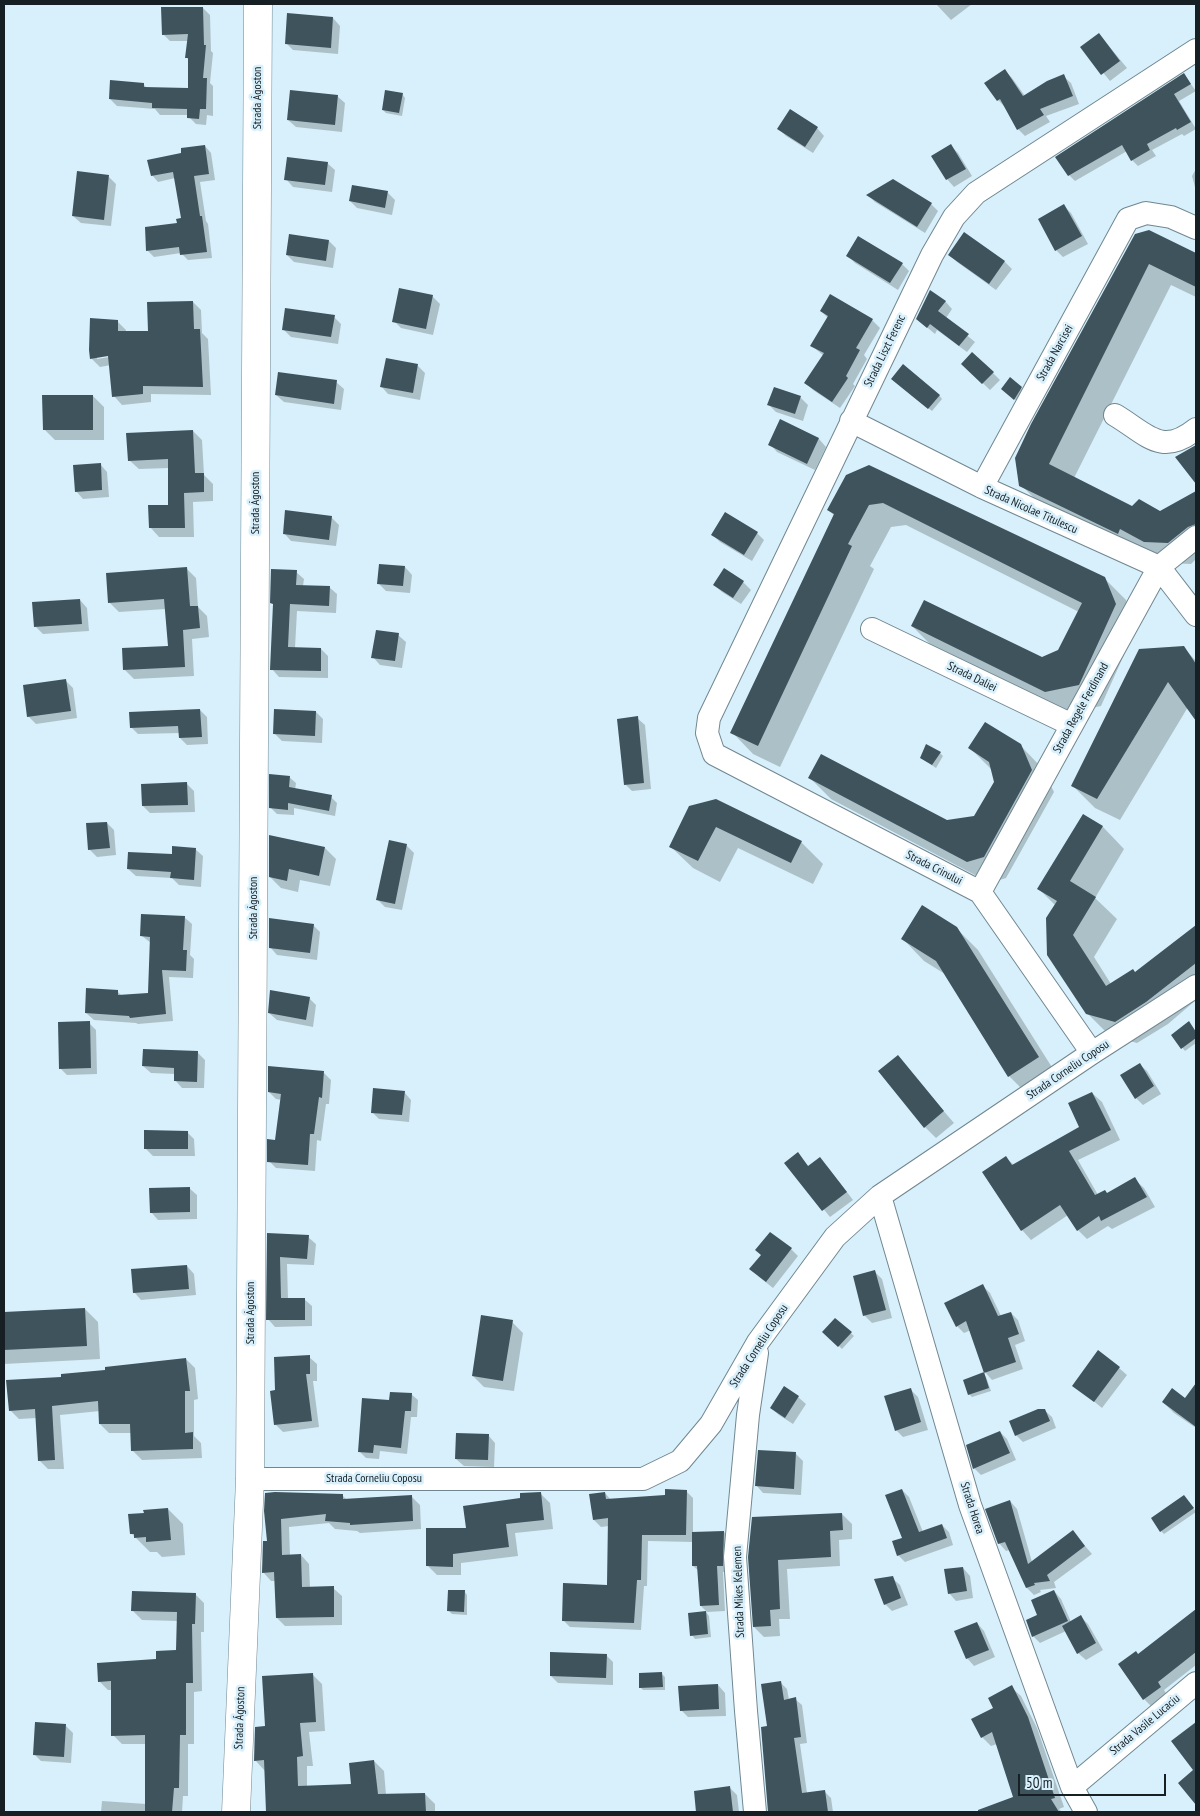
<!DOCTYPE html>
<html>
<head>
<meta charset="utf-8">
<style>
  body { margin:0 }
  #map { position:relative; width:1200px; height:1816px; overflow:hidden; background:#d8f0fb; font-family:"PT Sans Narrow",sans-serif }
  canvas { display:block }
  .frame { position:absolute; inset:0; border:5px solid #161f23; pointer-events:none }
  .scale { position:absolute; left:1018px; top:1774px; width:148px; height:22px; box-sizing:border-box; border:2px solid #161f23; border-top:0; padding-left:6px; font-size:15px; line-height:18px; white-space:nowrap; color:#161f23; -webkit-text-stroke:4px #d8f0fb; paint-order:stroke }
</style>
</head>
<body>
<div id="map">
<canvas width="1200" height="1816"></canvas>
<div class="frame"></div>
<div class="scale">50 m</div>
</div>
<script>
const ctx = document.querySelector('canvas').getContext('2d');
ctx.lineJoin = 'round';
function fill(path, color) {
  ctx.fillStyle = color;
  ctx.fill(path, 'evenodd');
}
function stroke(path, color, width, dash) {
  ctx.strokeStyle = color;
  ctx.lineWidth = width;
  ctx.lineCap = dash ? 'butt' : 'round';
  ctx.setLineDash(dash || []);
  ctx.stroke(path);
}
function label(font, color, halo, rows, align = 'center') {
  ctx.font = font + ' "PT Sans Narrow",sans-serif';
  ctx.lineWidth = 5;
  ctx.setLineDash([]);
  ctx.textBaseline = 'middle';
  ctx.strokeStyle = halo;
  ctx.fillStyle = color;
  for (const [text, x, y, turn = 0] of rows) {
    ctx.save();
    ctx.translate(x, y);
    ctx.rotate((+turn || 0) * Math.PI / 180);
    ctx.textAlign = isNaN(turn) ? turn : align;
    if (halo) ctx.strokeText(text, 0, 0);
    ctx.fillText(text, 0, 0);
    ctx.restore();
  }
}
const shadow = new Path2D(`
  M936,4H972L951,20Z
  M203,8L210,15L211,51L213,53L210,83L213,86V116L207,115L206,125L196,124L189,117V115H160L155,109L117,106L110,99L143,84L147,88L189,89L190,61L187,58L188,41H170L163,34Z
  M333,18L340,26L338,54L293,50L286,43Z
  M1099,34L1127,68L1110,81L1082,47Z
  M1004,70L1012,78L1025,96L1063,76L1071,83L1079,104L1046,116L1050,122L1025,136L1018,129L1006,108L998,100Z
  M1184,75L1196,91L1179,101L1196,129L1184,136L1182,134L1152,150L1156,156L1138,166L1132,160L1127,151L1075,181L1069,175Z
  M402,94L405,98L402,116L386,113L383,110Z
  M337,96L345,103L342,132L296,127L288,120Z
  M790,111L817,128L824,136L813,153L786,136L779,129Z
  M205,146L211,153L215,180L200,182L206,221L208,224L212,258L188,260L181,253L154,257L147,250L183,219L175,178L158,182L152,175Z
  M951,146L958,153L972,176L954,187L947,179Z
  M327,163L335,170L332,192L293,187L286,179Z
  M1196,169V191L1192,176Z
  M109,177L116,184L111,226L81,223L73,216Z
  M387,192L395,200L392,215L357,208L350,201Z
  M868,195L931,204L938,211L925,233L875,202Z
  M1064,206L1071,213L1088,244L1063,257L1056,250Z
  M1149,231L1196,254V297L1171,285L1074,478L1132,508L1160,512L1182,500L1196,514V559L1191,564L1167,563L1043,507L1021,485Z
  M965,234L1005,262L1012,269L996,290L957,262L950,255Z
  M329,241L336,248L333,268L294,262L287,255Z
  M848,256L902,264L909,271L898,290L855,263Z
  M432,296L440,304L433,335L401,328L394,321Z
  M830,296L872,320L880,328L864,355L867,359L853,384L855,386L840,408L813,390L806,383L824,356L812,346L828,318L821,311Z
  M945,301L952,309L946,318L975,342L967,352L937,330L935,334L917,319Z
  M193,302L201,310L202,333L208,339L211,395L151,394V402L122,405L114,396L111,365L100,367L91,358L117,321L126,330V332H150ZM114,354L115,356L97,359V357Z
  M334,317L341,324L338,344L291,337L283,329Z
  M387,359L418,366L425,373L420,400L388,394L381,386Z
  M963,364L993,373L1000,380L990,390Z
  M336,382L344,389L341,410L284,402L276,395Z
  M896,382L939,395L942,399L932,411Z
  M774,388L801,398L808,405L803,421L776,412L769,405Z
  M1021,388L1024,391L1018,402L1006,392Z
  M93,396L104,407V440H55L44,429Z
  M781,421L819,439L826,447L815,470L777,452L770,444Z
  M193,431L202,440L204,475L213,484V501L193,502L194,537H159L150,527L170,507L169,468L139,469L129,460Z
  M100,464L107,472L109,497L83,499L76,491Z
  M847,476L1104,578L1126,600L1137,626L1101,706L1068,713L934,648L912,626L1042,658L1058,651L1079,612L906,525L891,527L870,566L874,569L780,767L753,754L732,732L834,515L828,510Z
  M331,517L339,525L336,546L291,541L284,533Z
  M757,533L764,540L752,561L720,542L713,535Z
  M405,567L412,575L410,593L386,591L378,583Z
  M187,569L196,578L198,607L207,616L209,637L192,639L194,676L134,679L124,669L170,647L166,609L119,612L109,602Z
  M724,570L743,582L751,590L741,604L722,592L714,585Z
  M296,572L304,579L303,586L329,587L337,594L336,613L297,611L295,648L321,649L328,656V678L279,677L272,669L274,605L272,603Z
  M80,600L87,608L89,631L43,634L36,627Z
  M398,635L406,642L402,668L380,665L373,657Z
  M1183,647L1196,661V719L1188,707L1120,820L1095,808L1073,786Z
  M66,681L73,688L77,718L36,724L28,716Z
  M200,710L207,717L208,744L187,745L180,738V733L138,734L131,727Z
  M316,712L323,719L322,743L282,741L275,734Z
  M637,718L645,725L651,789L632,791L625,784Z
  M1020,745L1042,768L1054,792L1006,878L990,883L831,799L809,777L946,821L975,817L995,782L992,770L970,748Z
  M940,753L943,756L936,768L921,758Z
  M289,777L296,783L295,790L331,797L337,803L335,816L294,808V815L277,814L271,808Z
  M187,784L194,791L195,812L150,813L143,806Z
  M716,800L801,842L823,864L813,884L738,848L720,882L693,868L671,847Z
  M1083,816L1103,827L1124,849L1095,898L1117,919L1094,957L1111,984L1135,973L1196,927V1000L1168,1024L1137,1043L1109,1035L1087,1013L1055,905L1039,889Z
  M107,823L114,830L116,855L97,857L89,849Z
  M406,845L414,853L402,910L385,907L378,900Z
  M325,848L336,859L330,886L300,880L298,892L281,888L270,877Z
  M195,849L203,856L201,887L179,885L172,878L136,876L128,869Z
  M184,917L192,924L190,955L194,959L193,978L169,977L173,1021L138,1024L136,1023L94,1020L86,1013L117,991L122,996L149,994L151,943L142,936Z
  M313,925L320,932L317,960L277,955L270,947Z
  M956,928L978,950L1060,1080L1031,1098L1009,1076L945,974L924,961L903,939Z
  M309,998L316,1005L313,1027L277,1020L269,1013Z
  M89,1023L96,1030L97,1074L67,1075L60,1068Z
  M1192,1026L1196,1032V1043L1185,1051L1172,1035Z
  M198,1053L205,1060L204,1088H182L175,1080V1074L151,1073L143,1066Z
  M897,1057L954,1123L936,1138L925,1127Z
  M1139,1064L1147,1071L1161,1094L1143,1105L1136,1098Z
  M324,1073L331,1080L329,1104H326L321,1141L317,1140L315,1171L276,1168L269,1161L276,1141L282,1100L276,1099L269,1092Z
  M404,1092L411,1100L409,1122L379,1119L372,1112Z
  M1092,1093L1102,1102L1120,1140L1078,1160L1098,1195L1108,1194L1134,1179L1144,1188L1155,1207L1112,1229L1108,1226L1087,1239L1078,1230L1068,1215L1031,1240L1022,1230L1006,1158L1014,1165L1081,1127Z
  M187,1132L194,1139L195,1156H153L146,1149Z
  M798,1154L809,1167L827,1166L853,1200L830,1217L786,1163Z
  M189,1188L197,1195V1219L158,1220L151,1212Z
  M268,1234L308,1237L316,1244L314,1265L287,1264L288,1299H304L312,1306V1326L275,1327L268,1319Z
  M791,1249L798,1256L773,1288L758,1276Z
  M187,1266L194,1274L196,1295L141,1300L134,1292Z
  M875,1272L882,1279L892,1318L872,1323L864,1315Z
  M983,1286L990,1293L1001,1316L1011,1313L1018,1320L1025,1341L1015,1345L1023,1369L992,1380L985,1372L971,1330L964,1333L957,1326Z
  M85,1309L98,1322L100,1359L4,1364V1313Z
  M835,1319L854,1336L842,1349L824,1332Z
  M512,1322L523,1333L514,1391L484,1387L473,1376Z
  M309,1357L317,1364V1381H313L319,1427L283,1432L275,1424L277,1392Z
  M186,1359L195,1368L198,1399L194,1400V1436L201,1443L202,1458L142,1460L132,1450V1433H109L100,1424V1411L60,1415L64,1469H48L39,1460L36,1418L19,1419L10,1410L63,1378Z
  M1119,1368L1127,1375L1102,1408L1074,1385Z
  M983,1374L986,1377L991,1391L972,1397L969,1394Z
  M1196,1385V1428L1174,1413L1163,1402L1186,1400Z
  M911,1390L918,1397L928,1430L903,1437L896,1430Z
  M411,1394L418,1400L417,1417H411L407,1454L380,1451L379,1459L366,1458L360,1452L390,1401Z
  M798,1397L806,1404L793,1424L779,1415L771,1408Z
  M1044,1410L1052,1417L1056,1428L1023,1442L1016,1435Z
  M1000,1432L1007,1439L1016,1460L981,1475L974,1468Z
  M488,1435L495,1443L494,1467L464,1466L456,1459Z
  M796,1454L803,1461L801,1495L763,1493L756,1485Z
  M902,1490L909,1497L923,1532L942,1525L949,1532L953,1545L905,1562L898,1555L903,1539Z
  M686,1491L693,1498V1533L724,1532L730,1538L728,1572H723L725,1611L707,1612L701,1606L699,1571L693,1566V1542L648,1541L647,1586H644L641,1630L570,1627L563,1620L608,1586L609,1526L601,1527L594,1520L605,1493L611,1500L666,1496Z
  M540,1493L550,1503L553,1529L515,1533L518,1556L461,1563V1575H437L428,1566L468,1529L521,1499Z
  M343,1496L347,1500L411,1496L420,1505L421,1529L360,1533L357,1531L335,1529L329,1523L289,1527L290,1556L301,1555L309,1564L310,1588H333L342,1596V1625L285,1626L277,1618L276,1581H271L263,1572L269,1542L266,1511Z
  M1187,1500L1196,1512L1164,1534L1161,1531Z
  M1010,1501L1017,1509L1032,1562L1073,1532L1092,1554L1054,1582L1056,1588L1040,1590L1041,1592L1034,1595L1027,1588L1010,1550L1006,1551L999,1543Z
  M168,1509L183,1524L185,1555L162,1557L157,1552H150L132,1534L145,1514Z
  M842,1514L852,1524V1539L839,1540L840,1566L787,1569L790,1619H779L780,1636L764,1637L754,1627L749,1557Z
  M963,1568L970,1576L973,1598L956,1601L949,1593Z
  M892,1578L900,1585L908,1605L892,1611L885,1604Z
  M464,1591L467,1595V1615L452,1614L449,1611Z
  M1054,1591L1061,1599L1071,1622L1081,1617L1088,1624L1103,1650L1086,1660L1078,1653L1066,1631L1040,1643L1033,1636L1039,1615Z
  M195,1594L204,1603V1632H201L202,1691L194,1692V1744H188V1796H183L182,1812H101L102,1801L146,1804V1744H122L113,1735L112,1690H108L99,1681L158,1661L177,1652L178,1621L142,1620L133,1611Z
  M1196,1611V1665L1164,1690L1167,1695L1151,1706L1144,1699L1138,1655Z
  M706,1612L709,1616L711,1637L695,1639L692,1635Z
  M977,1623L984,1631L995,1657L974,1666L967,1658Z
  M606,1655L613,1662V1685L558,1683L551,1676Z
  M312,1674L322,1684L325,1731L309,1732L313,1766H307V1787L352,1786L374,1761L384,1771L386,1795L425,1794L435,1804V1812H267L265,1771L255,1760L267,1727Z
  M662,1674L665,1677V1690H643L640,1687Z
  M781,1683L787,1689L789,1700L795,1699L802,1705L807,1743L800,1744L807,1793L824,1791L831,1798L833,1812H770L762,1728L769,1727Z
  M718,1685L725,1693L726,1716L688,1717L681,1710Z
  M1011,1687L1021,1696L1037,1728L1064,1807L1059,1809L1061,1811L1057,1812H1005L1001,1803L1015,1798L997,1744L991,1746L982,1737L994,1708Z
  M1196,1725V1803L1180,1783L1195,1770L1173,1742Z
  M66,1726L73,1733L71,1763L41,1761L34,1754Z
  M730,1788L737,1795L739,1812H697L695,1792Z`);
const building = new Path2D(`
  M161,7H203L204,45H206L203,78H207L206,109H200L199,119L187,118V109L152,108V103L109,99L110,80L144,83V87L188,88V58H185L188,34L162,35Z
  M287,13L333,17L331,48L285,44Z
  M1099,33L1120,61L1101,75L1080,47Z
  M1005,69L1023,96L1047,81L1064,74L1073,96L1040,109L1044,115L1017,130L1000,99L997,101L984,83Z
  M1184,73L1191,84L1174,94L1191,122L1177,130L1176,128L1147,144L1150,150L1131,161L1122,145L1068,176L1055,157Z
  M290,90L338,95L335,125L287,120Z
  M385,90L403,93L399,113L382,110Z
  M790,109L818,127L805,147L777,129Z
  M951,144L966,169L946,180L931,156Z
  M205,145L209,174L194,176L200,216H202L207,252L180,255L179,247L146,251L145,227L177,223L176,219L181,218L173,172L151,176L147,160L181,153V148Z
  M287,157L328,162L325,185L284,180Z
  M77,171L109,175L104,220L72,216Z
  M893,179L932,203L917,227L866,195Z
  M352,185L388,191L385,208L349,201Z
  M1064,204L1082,236L1055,251L1038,219Z
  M1149,230L1196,253V287L1149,264L1049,464L1132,506L1139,499L1160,511L1196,491V524L1188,527L1168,543L1144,542L1120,529L1118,534L1019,486L1015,458L1031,424L1135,234Z
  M964,232L1005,261L989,284L948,255Z
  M289,234L329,240L326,261L286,255Z
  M858,236L903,263L890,283L846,256Z
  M399,288L433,295L426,329L392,322Z
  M930,290L946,301L938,311L969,334L959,346L930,324L927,328L916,319Z
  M830,294L873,319L856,348L860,350L846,376L848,378L832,402L804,383L824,353L810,346L828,316L820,311Z
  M193,301L194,329H200L203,387L143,386V394L112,397L108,356L90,359L89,350L90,318L118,320V331H148L147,302Z
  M285,308L335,315L331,337L282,330Z
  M972,352L994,372L982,384L961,364Z
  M386,358L418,364L413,393L380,387Z
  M903,364L940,395L928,409L891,379Z
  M278,372L337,380L334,404L275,395Z
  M1010,377L1022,387L1014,400L1001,389Z
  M774,387L801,396L795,414L767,405Z
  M42,395H93V430H43Z
  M780,419L819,438L807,464L768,445Z
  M193,430L195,473H204V492L184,493L185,528H149L148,505H168V459L128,461L126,433Z
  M1196,445V484L1175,457Z
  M101,463L102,490L75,492L73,465Z
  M869,465L1105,577L1116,604L1079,685L1045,692L911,626L924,600L1042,657L1058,650L1082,603L883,503L869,505L848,544L852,546L758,746L730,733L834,514L827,510L846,475Z
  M285,510L332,516L329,540L283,534Z
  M725,512L758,532L744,555L711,535Z
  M379,564L405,566L403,586L377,584Z
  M187,567L190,606H198L200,628L183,630L185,667L123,670L122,648L168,646L164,599L108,603L106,573Z
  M724,568L744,581L733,598L713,585Z
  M271,569L297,570L296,585L330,586L329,606L290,604L288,647L321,648V671L270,670L273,604L270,603Z
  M80,599L82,624L34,627L32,602Z
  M376,630L399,633L395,661L371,658Z
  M1184,646L1196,664V721L1168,682L1097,799L1071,786L1139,649Z
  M66,679L71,711L27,717L23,685Z
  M200,709L202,737L179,738L178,726L130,728L129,712Z
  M274,709L316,711L315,736L273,734Z
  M638,716L644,783L624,785L617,719Z
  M985,722L1021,744L1032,770L984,857L967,862L808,778L821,754L947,820L974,816L994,782L989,762L968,748Z
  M926,744L941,752L932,765L920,758Z
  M269,774L290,776L289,787L332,795L329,811L288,803V810L269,808Z
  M187,782L188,805L142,806L141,784Z
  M716,799L802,841L791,863L716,827L698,861L669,847L689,806Z
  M1083,814L1103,826L1070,881L1096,897L1073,935L1106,986L1133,969L1135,972L1196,925V963L1146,1002L1115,1022L1086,1014L1047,955L1046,918L1057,901L1037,889Z
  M107,822L110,848L88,850L86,823Z
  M269,835L325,847L319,876L289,869L287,881L269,877Z
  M389,840L407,844L395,904L376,900Z
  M172,846L196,848L194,880L170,878L171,872L127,869L128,852L172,854Z
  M922,905L957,927L1039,1057L1008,1077L936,961L901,939Z
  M141,914L185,916L183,950H187L186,971L162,970L166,1014L130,1018L129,1016L85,1013L86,988L118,990V995L148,993L150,937L140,936Z
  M269,918L314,924L310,953L269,948Z
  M270,990L310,997L306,1020L268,1013Z
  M90,1021L91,1068L59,1069L58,1022Z
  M1189,1021L1196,1032V1038L1181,1049L1171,1035Z
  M143,1049L198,1051L197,1082L174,1081V1068L142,1066Z
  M898,1055L944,1111L924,1128L878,1071Z
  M1140,1063L1154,1086L1135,1099L1120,1075Z
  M268,1066L324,1071L322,1098L319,1097L314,1134H310L308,1165L267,1162V1139L275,1140L281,1094L268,1092Z
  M373,1088L405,1091L402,1115L371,1113Z
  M1092,1092L1111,1130L1069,1151L1095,1195L1105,1190L1107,1193L1135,1177L1147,1197L1101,1221L1099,1216L1077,1231L1060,1205L1021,1231L982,1172L1006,1156L1012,1165L1079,1127L1068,1103Z
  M144,1130L188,1131V1149H144Z
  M798,1152L808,1166L820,1157L847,1192L822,1211L784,1163Z
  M190,1187V1212L150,1213L149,1188Z
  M770,1232L792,1248L766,1282L749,1269L761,1255L755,1250Z
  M267,1233L309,1235L307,1259L280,1257L281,1298H305V1320H266Z
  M187,1265L189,1289L133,1293L131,1269Z
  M875,1270L886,1310L863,1316L853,1276Z
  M983,1284L998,1316L1011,1312L1019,1334L1008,1338L1016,1362L984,1373L966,1321L956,1327L944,1303Z
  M85,1308L87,1346L4,1350V1312Z
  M481,1315L513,1320L503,1381L472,1376Z
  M835,1318L852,1332L838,1347L822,1332Z
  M1098,1350L1120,1367L1094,1402L1072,1386Z
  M310,1355V1374H306L312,1421L274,1425L270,1391L275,1390L274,1357Z
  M186,1358L190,1391H185V1433L193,1432V1449L131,1451L130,1424H99L98,1401L52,1406L55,1460L38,1461L35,1409L9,1411L6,1380L61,1377V1374L105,1370V1367Z
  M984,1372L989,1388L968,1395L963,1380Z
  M1196,1383V1427L1162,1402L1172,1388L1185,1398Z
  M784,1386L799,1396L785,1418L770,1408Z
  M911,1388L921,1422L895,1431L884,1396Z
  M390,1392L412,1393L411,1411H405L401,1448L374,1445L373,1453L358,1452L362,1398L389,1400Z
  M1038,1409H1045L1050,1421L1015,1436L1009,1421Z
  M1000,1431L1010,1453L973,1469L966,1445Z
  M456,1433L489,1434L488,1460L455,1459Z
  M758,1450L796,1452L794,1489L755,1486Z
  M665,1489L687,1490L686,1535H642L641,1580H637L634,1623L562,1621L563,1583L607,1585L608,1518L593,1520L589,1494L605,1492L606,1499L665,1495Z
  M902,1489L919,1532L942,1524L947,1538L897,1556L892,1541L902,1538L885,1495Z
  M275,1492L343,1494V1499L412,1495L413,1521L350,1525V1523L325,1521L326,1514L281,1519L282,1555L301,1554L302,1587L334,1586V1617L276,1618L274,1572L262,1573L263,1541H267L264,1511L265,1493Z
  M541,1492L544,1520L506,1524L509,1547L453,1554V1567L426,1566V1528H466L463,1506L520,1498V1493Z
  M1184,1495L1194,1508L1160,1532L1151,1518Z
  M1010,1500L1028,1564L1073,1530L1085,1546L1047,1575L1050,1581L1034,1583L1035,1585L1026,1588L1005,1542L998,1544L985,1509Z
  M168,1508L171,1540L146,1542V1537L134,1538V1534H130L128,1514L144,1513L143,1510Z
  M842,1513L843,1530L830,1531L831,1557L778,1560L780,1609L770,1610L771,1626L753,1627L748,1557L752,1517Z
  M724,1531L723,1566H717L719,1605L700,1606L697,1566H692V1532Z
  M963,1567L967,1591L948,1594L944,1569Z
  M893,1576L901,1598L884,1605L874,1579Z
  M448,1590H465L464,1612L447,1611Z
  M1054,1590L1068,1621L1032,1637L1026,1620L1037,1615L1031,1600Z
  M132,1591L196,1593L195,1624H192L193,1683H186V1735H180L179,1788H174L172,1812H145V1735L111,1736V1681L98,1682L97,1663L156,1659V1651L176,1650L177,1612L131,1611Z
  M1196,1609V1652L1158,1682L1161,1687L1143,1700L1118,1664L1136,1651L1138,1654Z
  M706,1611L708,1634L690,1636L688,1613Z
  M1081,1615L1096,1643L1077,1654L1062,1626Z
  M977,1622L989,1650L966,1659L954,1631Z
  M550,1652L607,1654L606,1678L550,1676Z
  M662,1672L663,1687L639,1688V1673Z
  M313,1673L316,1722L300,1723L303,1756L297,1757L298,1786L351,1784L349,1763L374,1760L378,1794L425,1793L426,1812H266L264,1760L254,1761L255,1727L265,1726L262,1676Z
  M781,1681L784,1700L796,1697L801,1737L794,1738L802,1793L825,1790L828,1812H768L761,1727L767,1726L761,1684Z
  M718,1684L719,1709L680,1711L678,1686Z
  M1012,1685L1028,1717L1055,1798L1051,1799L1059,1812H978V1810L1013,1797L992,1732L981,1738L971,1719L993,1708L988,1698Z
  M35,1722L66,1724L64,1757L33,1755Z
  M1196,1722V1805L1178,1783L1193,1770L1171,1741Z
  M730,1786L733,1812H696L694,1791Z`);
const minor = new Path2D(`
  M1115,415C1147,434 1161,457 1196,429
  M851,421L982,487L1159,567L1196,615
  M982,487L1128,219L1146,213L1171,217L1196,228
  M872,629L1072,725
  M980,892L1159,567L1196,537
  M1092,1053L980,892L714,754L707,733L709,718L932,255L954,217L976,193L1196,50
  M880,1196L970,1505L1072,1787L1086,1812
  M250,1479H643L680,1461L711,1424L758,1342L835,1237L880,1196L1092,1053L1196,986
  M1072,1787L1196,1683
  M755,1812L746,1711L735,1557L748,1415L757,1353`);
const major = new Path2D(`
  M236,1812L250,1479L258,4`);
const streetNames = [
  ["Strada Ágoston",258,98,-90],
  ["Strada Liszt Ferenc",885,351,-64],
  ["Strada Narcisei",1055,353,-61],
  ["Strada Ágoston",256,503,-90],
  ["Strada Nicolae Titulescu",1031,510,24],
  ["Strada Daliei",972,677,26],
  ["Strada Regele Ferdinand",1081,708,-61],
  ["Strada Crinului",934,868,27],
  ["Strada Ágoston",254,908,-90],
  ["Strada Corneliu Coposu",1068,1070,-34],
  ["Strada Ágoston",251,1313,-90],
  ["Strada Corneliu Coposu",759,1346,-57],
  ["Strada Corneliu Coposu",374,1479],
  ["Strada Horea",972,1508,72],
  ["Strada Mikes Kelemen",739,1592,-92],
  ["Strada Ágoston",240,1718,-88],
  ["Strada Vasile Lucaciu",1145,1725,-40]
];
fill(shadow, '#0003');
fill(building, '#3e535c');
stroke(minor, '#708791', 24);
stroke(major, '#708791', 29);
stroke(minor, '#fff', 22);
stroke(major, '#fff', 28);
label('12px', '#161f23', '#d8f0fb', streetNames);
</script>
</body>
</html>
